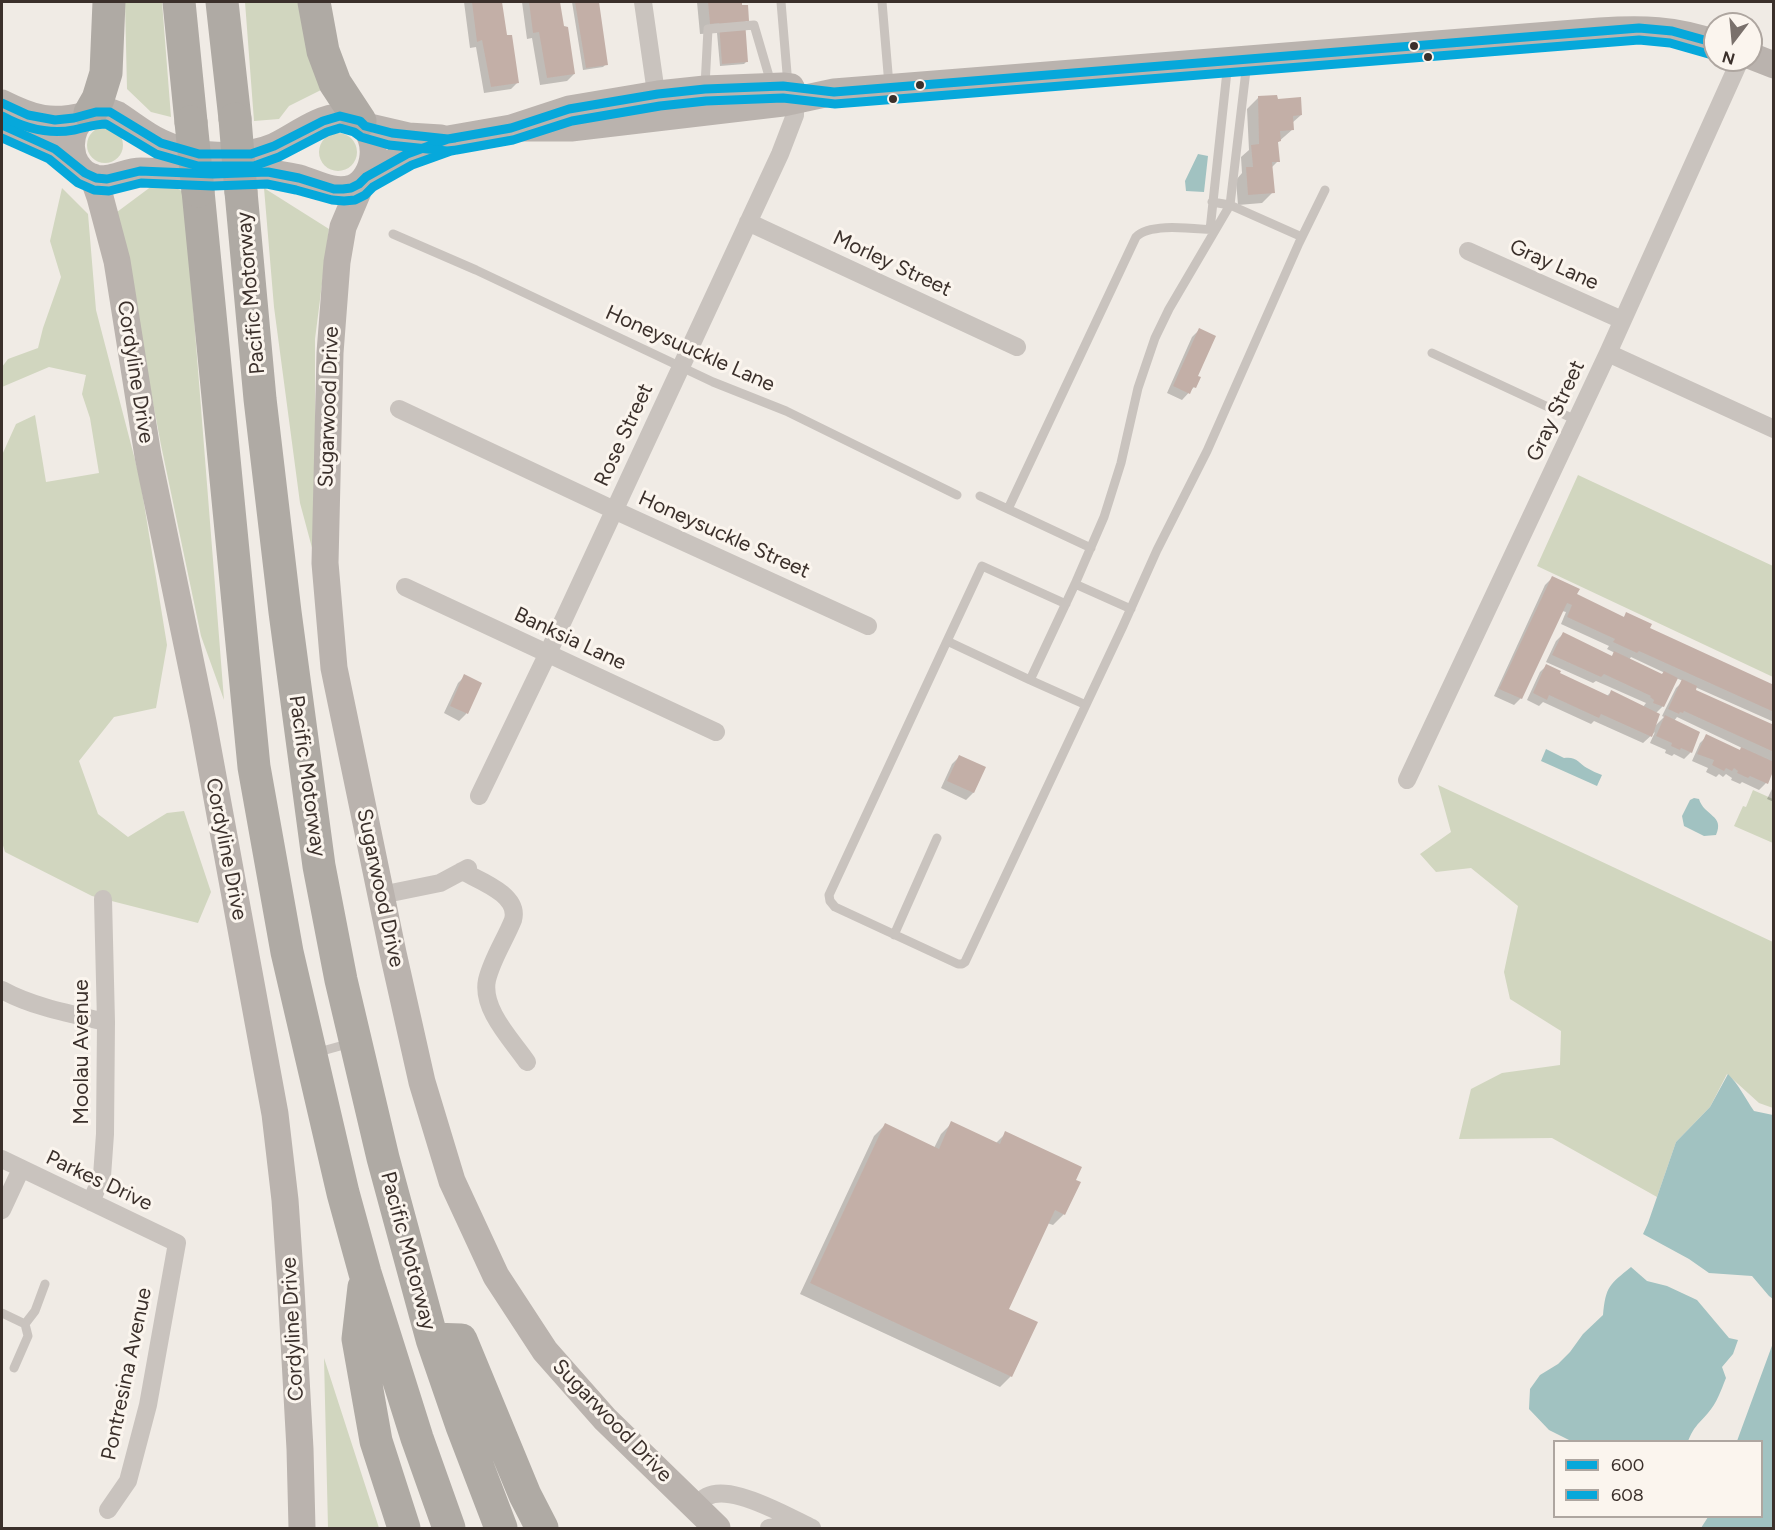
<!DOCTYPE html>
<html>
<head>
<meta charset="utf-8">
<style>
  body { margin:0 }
  #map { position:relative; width:1775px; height:1530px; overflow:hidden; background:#f0ebe5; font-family:Figtree,sans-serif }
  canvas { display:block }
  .frame { position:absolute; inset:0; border:3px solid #3b302b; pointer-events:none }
  .legend { position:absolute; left:1553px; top:1440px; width:210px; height:78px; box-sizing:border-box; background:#fbf5ee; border:2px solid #aea6a0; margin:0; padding:8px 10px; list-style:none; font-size:18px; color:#3b302b }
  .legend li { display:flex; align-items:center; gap:12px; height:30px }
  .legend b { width:30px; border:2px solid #aea6a0 }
  .north { position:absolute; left:1703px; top:12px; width:60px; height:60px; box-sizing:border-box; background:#fbf5ee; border:2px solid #aea6a0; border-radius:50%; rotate:196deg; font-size:16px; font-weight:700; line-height:24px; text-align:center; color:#3b302b }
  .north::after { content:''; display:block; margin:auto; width:21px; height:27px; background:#7a716c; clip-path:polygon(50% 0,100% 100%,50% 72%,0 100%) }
</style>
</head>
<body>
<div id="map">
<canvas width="1775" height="1530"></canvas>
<div class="frame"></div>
<ul class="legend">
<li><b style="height:8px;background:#06a8db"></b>600</li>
<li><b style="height:8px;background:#06a8db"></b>608</li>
</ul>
<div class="north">N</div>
</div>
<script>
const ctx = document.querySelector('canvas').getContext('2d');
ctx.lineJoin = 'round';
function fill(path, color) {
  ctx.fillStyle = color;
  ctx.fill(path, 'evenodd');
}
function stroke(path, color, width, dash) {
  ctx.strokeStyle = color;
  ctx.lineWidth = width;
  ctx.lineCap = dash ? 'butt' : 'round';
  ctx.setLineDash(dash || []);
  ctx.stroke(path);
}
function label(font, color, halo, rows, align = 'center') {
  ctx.font = font + ' Figtree,sans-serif';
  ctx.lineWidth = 6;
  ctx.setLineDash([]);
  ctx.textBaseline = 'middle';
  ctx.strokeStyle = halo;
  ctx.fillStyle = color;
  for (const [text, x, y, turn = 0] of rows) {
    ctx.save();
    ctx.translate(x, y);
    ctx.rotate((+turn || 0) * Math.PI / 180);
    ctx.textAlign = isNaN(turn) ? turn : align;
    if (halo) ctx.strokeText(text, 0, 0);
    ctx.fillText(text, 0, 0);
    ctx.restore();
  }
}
const green = new Path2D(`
  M125,2H162L171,117L151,112L127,89Z
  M245,2H298L323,89L289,106L279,119L254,121Z
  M87 145a18 18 0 1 1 36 0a18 18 0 1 1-36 0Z
  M319 152a19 19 0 1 1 38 0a19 19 0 1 1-38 0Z
  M160,180L184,192L224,700L201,636L161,445L117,212Z
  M62,188L88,214L96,310L140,479L167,645L156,708L114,717L79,761L98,814L128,837L167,813L184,811L211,892L198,923L92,896L5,852L2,842V455L16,424L35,415L46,482L99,473L90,418L82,394L86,375L49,367L2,387V367L8,359L38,348L43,328L61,277L50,241Z
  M264,188L329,229L315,339V559L300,503L274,307Z
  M1578,475L1773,566V677L1537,566Z
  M1438,785L1773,942V1108L1759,1103L1727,1074L1710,1107L1676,1142L1657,1197L1552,1138L1459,1139L1471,1089L1502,1073L1560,1065L1561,1031L1510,999L1504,972L1518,906L1471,868L1436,872L1420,854L1451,832Z
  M1753,790L1773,799V843L1734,826L1743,806L1746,807Z
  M324,1358L379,1528H328Z`);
const water = new Path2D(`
  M1198,154L1208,156L1204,192L1186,191L1185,181Z
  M1546,749L1564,758C1576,756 1579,763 1587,768C1592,771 1597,773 1602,775L1597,786L1541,761Z
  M1694,798L1699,799C1704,816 1725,815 1716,835L1704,836L1684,826L1682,816L1690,800Z
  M1728,1074C1739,1085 1745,1098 1754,1111L1773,1115V1299L1769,1296L1752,1276L1709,1273L1689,1259L1643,1234L1648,1223L1676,1142L1710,1107Z
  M1631,1267L1647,1281L1667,1286L1697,1300L1729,1338L1738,1340L1733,1354L1722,1367L1726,1378C1721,1390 1717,1403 1708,1413C1697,1426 1695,1425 1688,1441H1571L1549,1430L1529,1409L1530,1389L1540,1375L1558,1364L1570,1352L1583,1334L1603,1315C1606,1286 1609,1285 1631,1267Z
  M1773,1343V1528H1701L1708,1517L1762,1516V1442L1737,1441Z`);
const shadow = new Path2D(`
  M464,2H500L506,36L518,82L511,89L484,93L476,47L470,48Z
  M522,2H558L574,74L567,81L540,85L532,38L527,39Z
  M572,2H597L606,64L603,67L583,70Z
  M697,2H740L741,7L748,20L744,24L747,61L744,64L720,66L717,33L700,34Z
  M1258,98L1276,100L1301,115L1292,123L1293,129L1277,143L1278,161L1271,168L1273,192L1262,203L1238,205L1236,180L1242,173L1241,157L1249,150L1247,109Z
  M1199,330L1194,387L1182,400L1167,393L1192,337Z
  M1552,578L1574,595L1623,618L1627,614L1648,629L1774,687V722L1695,687L1694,690L1774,727V765L1766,783L1759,790L1742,782L1740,784L1731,780L1732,778L1726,774L1723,777L1719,774L1716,777L1706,772L1708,768L1692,761L1700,743L1707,736L1739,751L1742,748L1677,717L1674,721L1691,752L1684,759L1674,754L1672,756L1665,753L1666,750L1650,743L1655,732L1643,743L1594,721L1591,724L1543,702L1539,706L1527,700L1540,672L1547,665L1558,674L1607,696L1611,692L1643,707L1646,703L1596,681L1593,683L1546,662L1556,641L1563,634L1611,657L1615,653L1607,649L1609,646L1561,624L1566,612L1562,611L1521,698L1514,705L1494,696L1545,585ZM1631,657L1665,673L1662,676L1629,660ZM1676,678L1683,681L1676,688L1662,716L1664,717L1653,728L1656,713L1663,706Z
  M465,676L480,683L466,714L459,721L444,713L458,683Z
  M959,757L984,768L973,793L966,800L941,788L952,764Z
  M1774,785V802L1767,799Z
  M952,1123L995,1144L1006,1133L1064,1214L1053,1225L1047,1223L1007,1310L1011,1376L1000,1387L800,1294L874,1136L885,1125L934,1148L941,1134Z`);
const building = new Path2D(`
  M472,2H502L507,35H512L519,83L491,87L482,40L477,42Z
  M529,2H560L564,26L568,27L575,74L547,78L539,32L533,33Z
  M575,2H599L608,65L586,68Z
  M708,2H742V5H748L749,21H745L748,62L722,64L719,23L710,24Z
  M1277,95L1278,99L1301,97L1302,115L1293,116L1294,130L1280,131L1281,141L1278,142L1280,162H1272L1275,193L1248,195L1246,167H1253L1251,145L1259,144L1258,96Z
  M1199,328L1216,336L1198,376L1201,377L1196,388L1193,387L1190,394L1173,386Z
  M1552,576L1580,589L1577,594L1624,617L1626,612L1652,624L1650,628L1774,685V712L1639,651L1637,653L1613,642L1615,639L1567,617L1572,605L1567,603L1522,699L1499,689Z
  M1563,632L1612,656L1614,651L1662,674L1664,671L1678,678L1664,707L1653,703L1654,700L1650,697L1651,696L1604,674L1601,677L1552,655Z
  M1546,664L1561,671L1560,673L1609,696L1611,690L1660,714L1652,737L1601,714L1599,718L1549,695L1547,700L1533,693Z
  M464,674L482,683L468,714L450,706Z
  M1682,679L1697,686L1696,690L1774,725V752L1684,711L1683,713L1680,712L1679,714L1668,709Z
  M1665,715L1700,732L1692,753L1681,748L1680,750L1671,746L1672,743L1656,736Z
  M1706,734L1740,750L1741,747L1774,762V769L1768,784L1750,776L1748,778L1737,773L1738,771L1734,768L1732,771L1726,768L1724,771L1712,765L1714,760L1697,754Z
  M959,755L986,767L974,793L947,781Z
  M951,1121L1000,1144L1005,1131L1082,1167L1076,1180L1081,1182L1065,1215L1055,1210L1009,1309L1038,1322L1012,1377L810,1283L885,1123L939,1149Z`);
const lane = new Path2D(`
  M781,2L788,85
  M882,2L889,85
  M1247,62L1230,205L1169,309L1155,338L1138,388L1121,463L1104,517L1075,584L1030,680L947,641L829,895L830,901L835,907L958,964H962L965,962L1123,626L1157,550L1207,451L1299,243L1325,190
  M705,86L708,29L754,25L771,83
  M1212,202L1230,205L1302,237
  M1210,230L1228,62
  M393,234L476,270L713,382L786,411L957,495
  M1432,353L1576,420
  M980,496L1091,548
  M1008,509L1136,237C1150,222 1195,229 1215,230
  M1075,584L1131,609
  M947,641L982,566L1066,604
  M1030,680L1086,705
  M894,935L937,838
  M315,1053L351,1043
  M2,1313L25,1324L28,1336L14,1368
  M25,1324L35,1311L45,1284`);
const street = new Path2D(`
  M643,2L655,86L658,94L664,101
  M748,222L1017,347
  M1468,251L1622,320
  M1608,353L1774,429
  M399,409L614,510L868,626
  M405,587L716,732
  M1407,780L1608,353L1740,60
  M479,796L548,653L780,154L795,115V91
  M462,871C480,881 520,895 513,920C505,940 492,959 487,980C481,1009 512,1040 527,1062
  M381,895L440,883L468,868
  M2,990C33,1007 71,1014 106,1022
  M2,1159L177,1243L148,1405L128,1481L108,1510
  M91,1202L102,1176L105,1134L106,1022L103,899
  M2,1210L21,1169
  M697,1509C709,1469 790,1518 812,1528
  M769,1528L783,1526L799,1528`);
const secondary = new Path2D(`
  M1751,56L1774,65
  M2,103C34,119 51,124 86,115
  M100,110L110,112L118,115C132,124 145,135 160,142C191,158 243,160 275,146C294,137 319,117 340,117C362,116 375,135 373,156C372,169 364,184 352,188C334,194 316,183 299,178C286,175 272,173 259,172C244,171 229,173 214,174C189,174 165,171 141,171C124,171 109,183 92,177C66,167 65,129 87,114C91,112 96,111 100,110Z
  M2,125L54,149L78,166
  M365,126L408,136L441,138
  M511,128H571L783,103L834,92L1600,31C1642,28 1675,29 1715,43
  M93,177L100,197L117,261L148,456L203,722L275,1114L285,1200L291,1288L300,1449L302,1528
  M366,177L407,154L448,139L511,128L569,109L658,94L705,89L783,86L791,87
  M362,182L343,227L337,262L330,353L325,563L334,668L393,953L422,1082L452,1181L496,1276L545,1351L605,1419L717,1528`);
const highway = new Path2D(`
  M179,2L191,122
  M222,2L235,119
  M314,2L323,51L335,83L360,121
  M90,113L98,99L106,73L109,2
  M198,191L254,767L287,952L343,1193L365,1273L417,1438L449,1528
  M241,192L260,399L285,612L319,866L341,980L383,1158L432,1339L462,1426L501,1528
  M364,1287L358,1339L376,1441L404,1528
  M432,1339L461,1340L525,1495L542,1528`);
const highwayBridge = new Path2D(`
  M235,119L241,192
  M191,122L198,191`);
const bus1 = new Path2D(`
  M2,103L28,115L55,120L74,118L96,112H110L161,143L199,154H251L274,146L323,121L340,116L360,121L365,126L392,133L448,139L455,138
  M2,125L55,149L85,173L96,178L107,179L140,171L213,174L268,172L299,178L334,189H343L351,188L359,184L366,177L407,154L448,139L511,128L569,109L658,94L705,89L783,86L834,92L1639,28L1672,31L1715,43`);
const bus2 = new Path2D(`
  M2,116C24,128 48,135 74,130C85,128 95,124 106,124L156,154L198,166H254L279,157L327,132L340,128L354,132L361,137L389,145L447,151L457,150
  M2,138L49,159L78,183L94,190L109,191L141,183L213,186L267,184L296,190L332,200L344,201L355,200L365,195L373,187L412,165L451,151L513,140L572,121L660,106L706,101L783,98L835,104L1639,40L1670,43L1712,55`);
const markers = [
  [1414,46,5,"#3b302b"],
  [1428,57,5,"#3b302b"],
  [920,85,5,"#3b302b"],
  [893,99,5,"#3b302b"]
];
const streetNames = [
  ["Morley Street",892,264,25],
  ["Gray Lane",1554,265,24],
  ["Pacific Motorway",251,293,-95],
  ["Honeysuuckle Lane",690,349,24],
  ["Cordyline Drive",135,372,81],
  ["Sugarwood Drive",329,407,-88],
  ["Gray Street",1556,411,-65],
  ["Rose Street",624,435,-65],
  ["Honeysuckle Street",724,535,24],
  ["Banksia Lane",570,639,25],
  ["Pacific Motorway",307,776,82],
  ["Cordyline Drive",226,849,79],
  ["Sugarwood Drive",380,888,78],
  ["Moolau Avenue",82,1052,-90],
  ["Parkes Drive",99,1181,25],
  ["Pacific Motorway",408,1251,75],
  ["Cordyline Drive",293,1329,-93],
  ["Pontresina Avenue",127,1374,-78],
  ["Sugarwood Drive",612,1421,46]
];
fill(green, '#d1d6bf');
fill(water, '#a1c2c1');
fill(shadow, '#0003');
fill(building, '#c3afa7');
stroke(lane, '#c9c3be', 9);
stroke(street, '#c9c3be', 18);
stroke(secondary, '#bab3ae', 27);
stroke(highway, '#afaaa4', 33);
stroke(highwayBridge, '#afaaa4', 33);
stroke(bus1, '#06a8db', 9);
stroke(bus2, '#06a8db', 9);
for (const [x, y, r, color] of markers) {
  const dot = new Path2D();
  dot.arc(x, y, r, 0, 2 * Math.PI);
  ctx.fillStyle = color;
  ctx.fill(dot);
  stroke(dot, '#fbf5ee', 2);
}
label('21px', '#3b302b', '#fbf5ee', streetNames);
</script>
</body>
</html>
